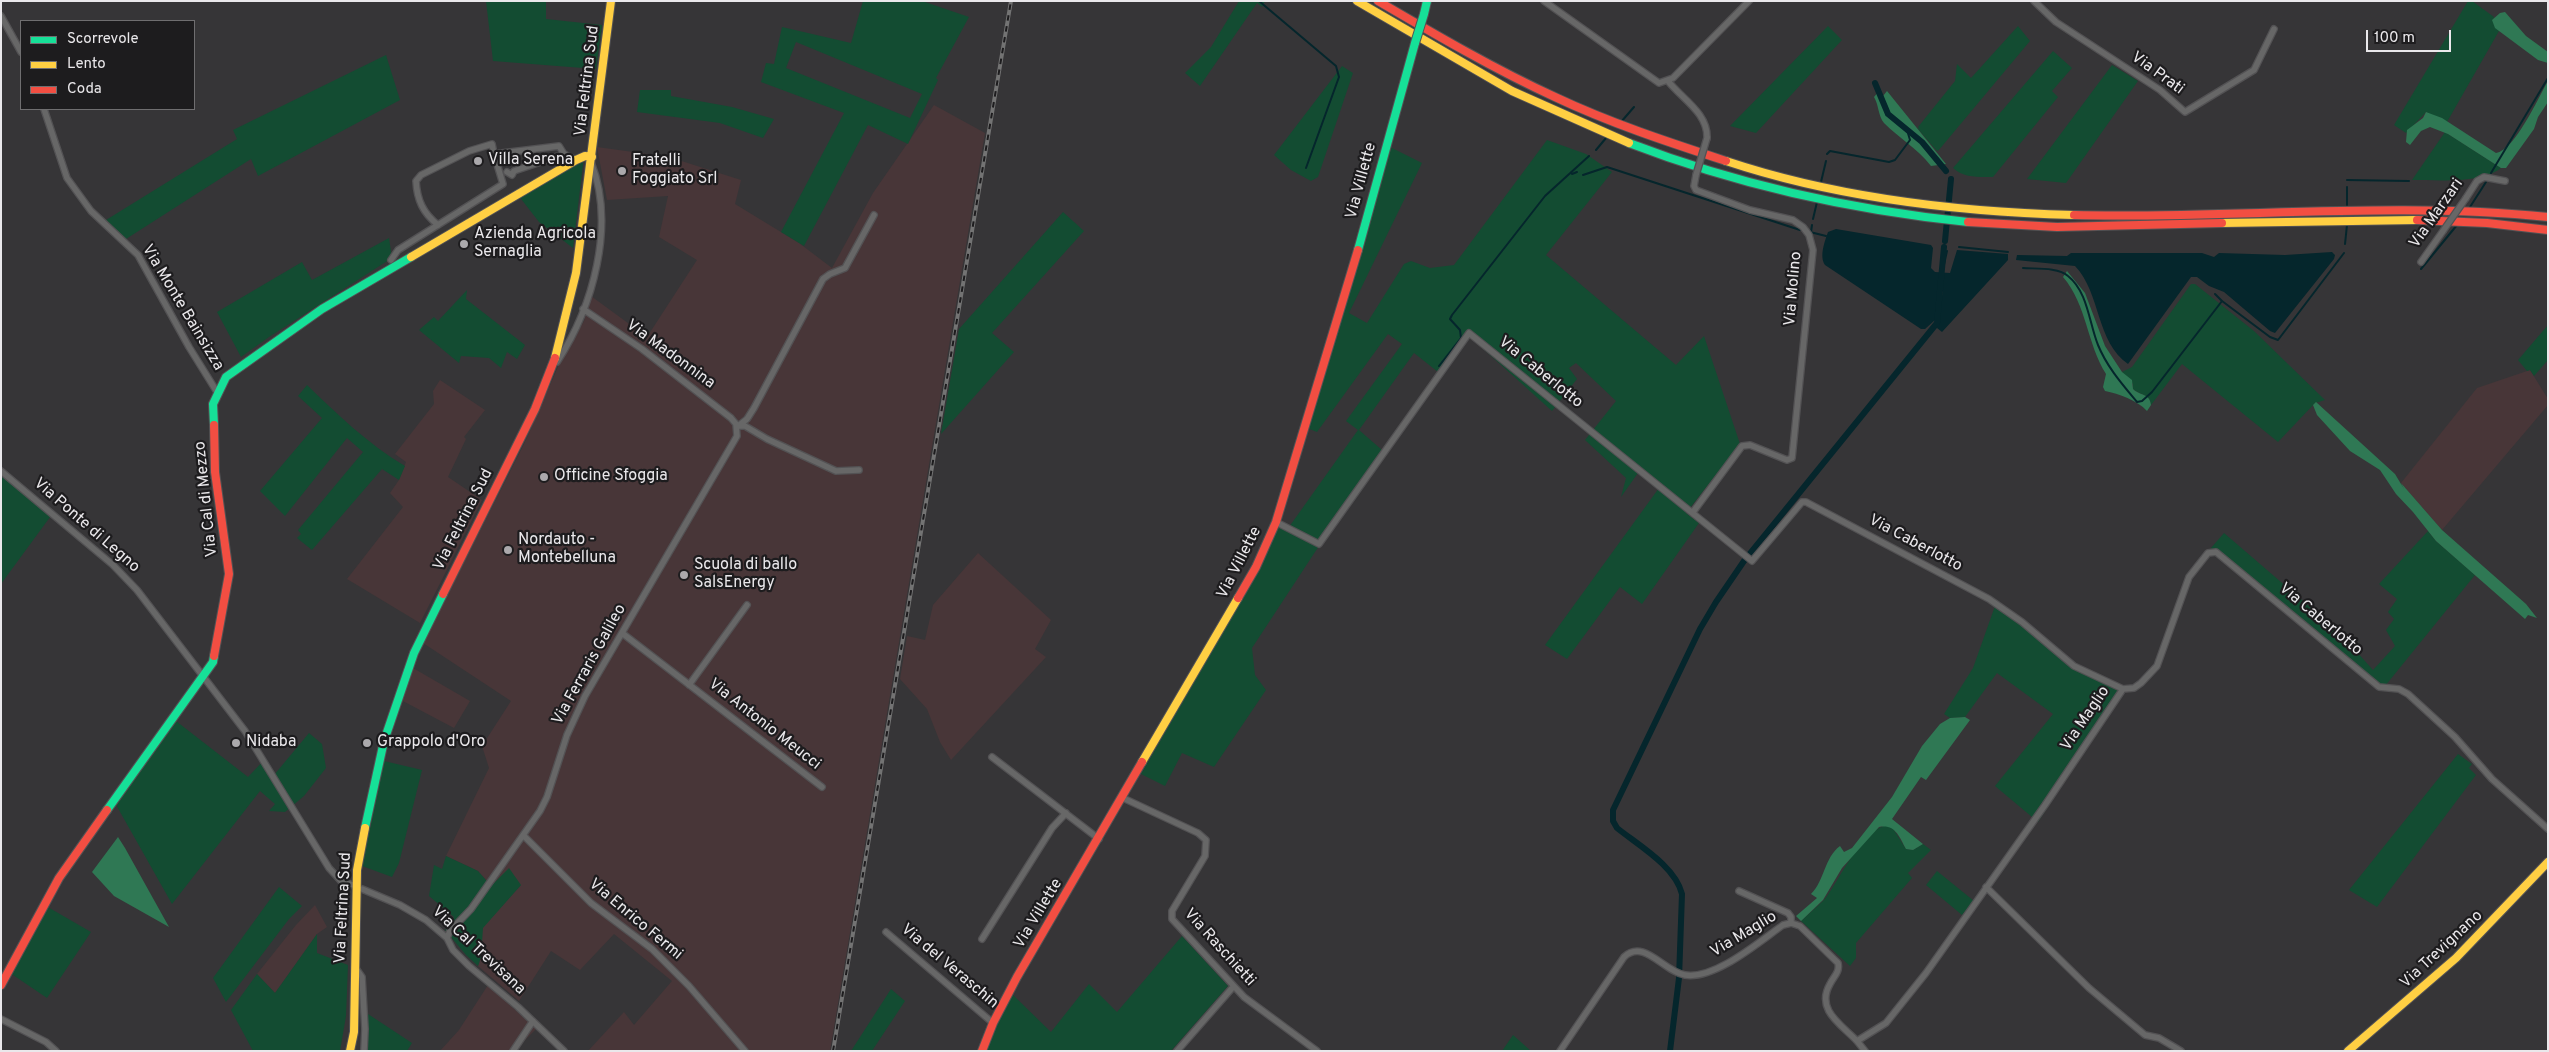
<!DOCTYPE html>
<html>
<head>
<meta charset="utf-8">
<style>
  body { margin:0 }
  #map { position:relative; width:2549px; height:1052px; overflow:hidden; background:#363537; font-family:Overpass,sans-serif }
  canvas { display:block }
  .frame { position:absolute; inset:0; border:2px solid #eae8eb; pointer-events:none }
  .legend { position:absolute; left:20px; top:20px; width:175px; height:90px; box-sizing:border-box; background:#1d1c1e; border:1px solid #6f6e70; margin:0; padding:6px 9px; list-style:none; font-size:15px; color:#eae8eb }
  .legend li { display:flex; align-items:center; gap:10px; height:25px }
  .legend b { width:25px; border:1px solid #6f6e70 }
  .scale { position:absolute; left:2366px; top:30px; width:85px; height:22px; box-sizing:border-box; border:2px solid #eae8eb; border-top:0; padding-left:6px; font-size:15px; line-height:18px; white-space:nowrap; color:#eae8eb; -webkit-text-stroke:4px #1d1c1e; paint-order:stroke }
</style>
</head>
<body>
<div id="map">
<canvas width="2549" height="1052"></canvas>
<div class="frame"></div>
<ul class="legend">
<li><b style="height:6px;background:#16e098"></b>Scorrevole</li>
<li><b style="height:6px;background:#ffcf43"></b>Lento</li>
<li><b style="height:6px;background:#f24e42"></b>Coda</li>
</ul>
<div class="scale">100 m</div>
</div>
<script>
const ctx = document.querySelector('canvas').getContext('2d');
ctx.lineJoin = 'round';
function fill(path, color) {
  ctx.fillStyle = color;
  ctx.fill(path, 'evenodd');
}
function stroke(path, color, width, dash) {
  ctx.strokeStyle = color;
  ctx.lineWidth = width;
  ctx.lineCap = dash ? 'butt' : 'round';
  ctx.setLineDash(dash || []);
  ctx.stroke(path);
}
function label(font, color, halo, rows, align = 'center') {
  ctx.font = font + ' Overpass,sans-serif';
  ctx.lineWidth = 4.5;
  ctx.setLineDash([]);
  ctx.textBaseline = 'middle';
  ctx.strokeStyle = halo;
  ctx.fillStyle = color;
  for (const [text, x, y, turn = 0] of rows) {
    ctx.save();
    ctx.translate(x, y);
    ctx.rotate((+turn || 0) * Math.PI / 180);
    ctx.textAlign = isNaN(turn) ? turn : align;
    if (halo) ctx.strokeText(text, 0, 0);
    ctx.fillText(text, 0, 0);
    ctx.restore();
  }
}
const industrial = new Path2D(`
  M934,105L985,133L830,1051H588L624,1012L634,1025L672,981L614,934L580,970L551,951L519,1001L478,966L481,957L482,928L521,885L492,886L478,871L446,856L489,768L482,746L511,701L423,643L524,444L561,360L584,321L591,296L647,337L697,260L659,237L668,196L607,200L597,147L669,157L741,180L735,204L799,243L832,268L873,193Z
  M2530,370L2548,399V405L2442,530L2401,483L2477,388Z
  M440,380L485,410L464,437L466,439L448,477L482,500L420,623L347,579L403,507L390,493L399,480L406,462L395,454L434,404L433,391Z
  M978,553L1051,620L1035,649L1046,657L951,760L940,742L927,709L900,679L907,636L925,640L933,605Z
  M413,668L470,701L454,728L401,700Z
  M315,905L327,927L317,934L275,993L257,974L296,925Z
  M488,985L536,1029L514,1051H440L459,1030Z`);
const green = new Path2D(`
  M486,1H546V19L602,25L596,69L493,61Z
  M863,1H922L969,17L936,78L938,80L908,144L868,125L804,246L781,232L844,113L761,82L766,63L774,64L782,27L851,43ZM796,42L922,94L910,118L786,68Z
  M1239,1H1265L1262,7L1257,3L1200,86L1185,73L1211,47Z
  M2468,1H2472L2494,17L2493,20L2499,31L2447,122L2426,112L2406,133L2394,125Z
  M1828,26L1842,40L1756,133L1730,126Z
  M2018,26L2030,41L1938,151L1936,150L1917,128L1919,129L1918,127L1955,81L1957,64L1971,78Z
  M2053,51L2072,68L2052,91L2058,97L1993,177C1978,177 1964,178 1953,168Z
  M386,55L400,100L258,176L251,159L126,239L106,220L237,139L233,130Z
  M2112,65L2138,81L2066,183L2027,179Z
  M1342,66L1353,73L1318,177L1311,181L1291,170L1274,155Z
  M640,90H671V96L732,107L774,119L763,138L720,123L637,112Z
  M2445,132L2501,168C2481,184 2437,180 2412,180Z
  M1547,140L1586,154L1612,172L1546,255L1676,365L1704,336L1740,444L1686,513L1699,523L1642,604L1620,587L1567,659L1545,645L1659,488L1638,473L1621,497L1626,478L1585,440L1616,401L1576,363L1569,368L1577,379L1552,411L1470,337L1438,372L1414,353L1359,430L1382,450L1252,648L1255,675L1266,690L1214,767L1182,753L1165,786L1141,774L1259,568L1279,520L1289,527L1358,430L1346,421L1402,344L1388,334L1317,432L1307,428L1388,146L1422,163L1349,313L1367,323L1404,264L1411,261L1430,268L1454,265Z
  M584,156L573,248L539,222L518,195Z
  M1063,212L1084,231L992,333L1014,352L941,434L959,329Z
  M389,238L392,258L269,337L241,357L217,312L302,262L312,280Z
  M2191,284H2195L2254,331L2325,400L2315,403L2278,442L2182,364L2151,405C2150,394 2140,395 2133,389V384L2122,372L2132,367Z
  M467,290L466,299L525,345L517,359L507,352L501,368L489,358L461,356L459,363L419,330L434,317L438,321Z
  M2548,325V360L2534,376L2530,370L2527,371L2518,360Z
  M307,385C337,414 368,444 405,466L399,480L382,469L312,550L297,538L301,534L298,530L363,452L347,438L285,516L260,491L322,418L298,396Z
  M1,469L53,513L1,584Z
  M2428,531L2436,541L2475,575L2381,691L2211,548L2224,533L2338,631L2373,670L2395,646L2386,630L2394,619L2388,612L2397,599L2379,584Z
  M1995,606L2024,626L2072,666L2124,691L2038,822L1995,786L2053,714L1997,673L1965,717L1950,718L1944,714L1973,668Z
  M176,721L248,777L265,759L274,775L309,733L322,744L326,768L304,796L285,812L269,811L275,804L260,791L172,904L115,803Z
  M2458,754L2472,764L2469,768L2476,775L2377,907L2349,890Z
  M384,761L422,770L399,863L392,877L362,866Z
  M1888,825L1892,827L1906,849L1913,850L1923,844L1931,850L1908,873L1912,878L1856,943V958L1850,966L1801,921C1808,914 1817,907 1824,900C1840,880 1861,829 1888,825Z
  M446,856L478,871L491,886L509,868L521,885L483,928L481,957L478,966L466,955L445,930L454,917L429,896L434,865L442,869Z
  M1937,871L1974,901L1962,915L1926,885Z
  M279,887L302,906L289,919L226,1002L213,978Z
  M46,906L91,932L47,998L10,973Z
  M317,934V953L348,965L346,1016L340,1051H253L231,1010L257,974L275,993Z
  M1182,936L1228,986L1171,1051H985L995,1024L1012,994L1051,1032L1089,984L1117,1012Z
  M891,989L905,1001L872,1051H851Z
  M368,1014L412,1043L407,1051H367Z
  M1513,1035L1531,1051H1502Z`);
const forest = new Path2D(`
  M2505,12L2526,36L2548,52V63L2538,60L2495,28L2492,20L2500,13Z
  M2548,81V102L2538,117L2534,129L2506,168H2501L2448,134L2430,127L2421,131L2410,145L2406,142L2407,130L2423,118L2426,112L2442,118L2496,153C2515,150 2538,98 2548,81Z
  M1879,91L1889,110L1883,96L1887,91L1946,164L1931,166C1917,148 1899,138 1884,123C1878,116 1879,105 1874,97Z
  M2067,271L2085,293L2105,346L2122,372L2132,380L2133,389C2140,396 2150,393 2151,405L2147,411C2137,400 2119,394 2105,391L2103,387L2106,374C2087,344 2087,305 2063,277Z
  M2316,402L2395,474L2404,489L2401,483L2442,530L2526,604L2537,618L2528,615L2525,619L2436,541L2413,512L2396,494L2380,470L2350,451L2317,415L2313,405Z
  M1965,717L1970,720L1926,780L1921,777L1892,819L1923,844L1913,850L1906,849C1899,836 1895,824 1879,827L1842,868L1823,900L1801,921L1796,916L1817,898L1811,894C1825,880 1824,858 1840,846L1844,852L1852,848L1892,797L1922,746L1940,724L1950,718Z
  M118,837L125,848L169,927L114,896L92,872Z`);
const water = new Path2D(`
  M1836,229L1931,245L1933,248L1931,268L1935,272L1950,273L1957,250L2008,254V260L1942,332L1937,328L1943,290L1938,289L1935,320L1925,329H1921L1825,265C1819,256 1825,241 1828,232Z
  M2332,252L2335,255L2334,259L2275,333L2270,331L2224,292L2209,286L2197,277H2191L2128,364C2096,342 2101,293 2075,266L2016,260L2017,255L2067,256L2071,253H2202L2214,257L2219,253L2285,255Z`);
const stream = new Path2D(`
  M1259,1L1336,66L1339,77L1306,168
  M1621,122L1634,107
  M1596,150L1606,138
  M1827,154L1830,151L1889,162L1895,160L1910,140L1907,130
  M2491,173L2548,78
  M1572,174L1577,172
  M1583,175L1607,167L1800,230
  M2347,180L2409,181
  M1821,182L1826,161
  M2347,187V205
  M2470,207L2486,182
  M1813,219L1817,202
  M1810,232L1826,236
  M1811,232L1812,225
  M2345,244L2347,225
  M1959,247L2008,252
  M2023,268C2036,269 2058,267 2068,276C2088,292 2089,323 2098,345C2107,367 2122,384 2137,402L2142,401L2152,392L2222,301L2270,337L2278,340L2344,253
  M1943,269L1947,251
  M2421,269L2457,225
  M2215,294L2222,301
  M1439,366L1461,338L1460,330L1450,319L1452,315L1545,196L1589,156`);
const canal = new Path2D(`
  M1875,83L1888,114L1922,142L1946,171
  M1945,241L1951,179
  M1670,1051L1679,978L1682,894C1675,866 1638,845 1617,828L1613,821V810L1700,629L1716,602L1744,561L1937,323L1944,247`);
const street = new Path2D(`
  M1544,1L1659,83L1673,78L1749,1
  M2034,1L2056,22L2160,90L2185,112L2254,70L2274,29
  M1,16L21,52
  M1668,81C1682,99 1708,113 1707,138
  M44,109L67,178L91,211L138,255L189,347L217,392
  M507,172L512,175L514,171L564,154
  M2466,198L2477,181L2484,177L2505,181
  M438,225C423,213 417,200 416,181L421,175L469,151L492,144L494,154
  M391,260L398,250L503,184L494,154L559,146L564,154L576,160
  M2421,262L2443,231
  M557,362C593,307 616,225 591,162
  M739,426H745L767,439L836,471L859,470
  M737,427L747,419L754,408L823,279L830,274L845,268L874,215
  M1,471L113,565L137,590L245,731L329,868L341,881L356,886
  M1693,512L1742,446L1750,445L1787,460L1792,458L1813,250L1809,235L1803,227L1793,220L1750,210L1696,190L1694,186L1696,175
  M1276,522L1319,544L1469,333L1752,561L1802,502H1806L1989,599L2022,622L2074,666L2123,689L2134,688L2141,683L2157,666L2189,577L2208,553L2216,552L2379,687L2399,689L2408,694L2455,737L2492,779L2548,829
  M622,633L822,787
  M689,685L747,605
  M992,757L1099,839
  M1123,798L1198,833L1206,840L1205,856L1172,911V919L1244,997L1317,1051
  M524,836L591,903L652,949L689,986L745,1051
  M1986,887L2089,988L2145,1035L2159,1038L2181,1051
  M362,889L400,905L426,920L447,938L453,950L469,966L518,1007L564,1051
  M1739,891L1788,913L1791,917V923
  M886,932L993,1023
  M447,938L450,931L471,909L540,811L547,797L567,735L585,696L737,436L736,424L731,418L642,349L583,309
  M982,939L1052,828L1066,813
  M355,967L362,977L365,1029L364,1051
  M1,1019L46,1042L56,1051
  M1857,1041L1865,1051
  M513,1051L533,1021
  M1177,1051L1233,987
  M1560,1051L1624,957C1644,938 1664,972 1685,975C1715,980 1760,941 1783,925L1791,923L1800,926L1838,963C1840,972 1834,976 1830,984C1815,1010 1842,1025 1857,1041L1886,1023L1926,973L2045,805L2123,689`);
const fast = new Path2D(`
  M1424,14L1427,1
  M1629,143C1738,185 1852,210 1968,222
  M1358,250L1415,43
  M214,425L213,404L226,377L322,309L411,257
  M107,810L213,662L214,656
  M365,828L384,741L414,653L443,594`);
const slow = new Path2D(`
  M1357,1L1512,91L1629,143
  M1726,161C1837,198 1958,212 2074,215
  M2222,223L2417,220
  M411,257L576,160L585,156L592,157
  M555,358L576,273L611,1
  M1142,762L1238,598
  M350,1051L354,1032L357,870L365,828
  M2348,1051L2456,958L2548,862`);
const jam = new Path2D(`
  M1378,1C1436,35 1494,69 1555,97C1610,123 1668,142 1726,161
  M2074,215C2232,219 2390,201 2548,217
  M2417,220L2487,223L2548,230
  M1968,222L2057,227L2222,223
  M214,425L215,472L229,574L214,656
  M443,594L535,409L555,358
  M1238,598L1256,567L1276,522L1358,250
  M1,985L59,878L107,810
  M982,1051L993,1023L1017,977L1142,762`);
const rail = new Path2D(`
  M833,1051L1011,1`);
const streetBridge = new Path2D(`
  M1696,175L1707,138
  M2443,231L2466,198`);
const fastBridge = new Path2D(`
  M1415,43L1424,14`);
const markers = [
  [478,161,5,"#aba9ac"],
  [622,171,5,"#aba9ac"],
  [464,244,5,"#aba9ac"],
  [544,477,5,"#aba9ac"],
  [508,550,5,"#aba9ac"],
  [684,575,5,"#aba9ac"],
  [236,743,5,"#aba9ac"],
  [367,743,5,"#aba9ac"]
];
const streetNames = [
  ["Via Prati",2157,74,36],
  ["Via Feltrina Sud",588,81,-83],
  ["Via Villette",1362,181,-75],
  ["Via Marzari",2437,214,-55],
  ["Via Molino",1794,289,-85],
  ["Via Monte Bainsizza",182,308,59],
  ["Via Madonnina",670,355,36],
  ["Via Caberlotto",1540,373,39],
  ["Via Cal di Mezzo",207,499,-96],
  ["Via Feltrina Sud",464,520,-63],
  ["Via Ponte di Legno",86,526,41],
  ["Via Caberlotto",1915,544,28],
  ["Via Villette",1240,563,-63],
  ["Via Caberlotto",2320,620,40],
  ["Via Ferraris Galileo",590,665,-61],
  ["Via Maglio",2086,719,-56],
  ["Via Antonio Meucci",764,725,38],
  ["Via Feltrina Sud",344,908,-87],
  ["Via Villette",1039,914,-59],
  ["Via Enrico Fermi",635,920,40],
  ["Via Maglio",1744,935,-31],
  ["Via Raschietti",1219,948,48],
  ["Via Trevignano",2442,950,-43],
  ["Via Cal Trevisana",478,951,43],
  ["Via del Veraschin",949,967,40]
];
const poiNames = [
  ["Villa Serena",488,161],
  ["Fratelli",632,162],
  ["Foggiato Srl",632,180],
  ["Azienda Agricola",474,235],
  ["Sernaglia",474,253],
  ["Officine Sfoggia",554,477],
  ["Nordauto -",518,541],
  ["Montebelluna",518,559],
  ["Scuola di ballo",694,566],
  ["SalsEnergy",694,584],
  ["Nidaba",246,743],
  ["Grappolo d'Oro",377,743]
];
fill(industrial, '#483638');
fill(green, '#134c32');
fill(forest, '#2f7854');
fill(water, '#05262c');
stroke(stream, '#05262c', 2);
stroke(canal, '#05262c', 6);
stroke(street, '#535254', 8);
stroke(fast, '#535254', 10);
stroke(slow, '#535254', 10);
stroke(jam, '#535254', 10);
stroke(street, '#676767', 5.5);
stroke(fast, '#16e098', 8);
stroke(slow, '#ffcf43', 8);
stroke(jam, '#f24e42', 8);
stroke(rail, '#737373', 4);
stroke(rail, '#1d1c1e', 2, [5.5]);
stroke(streetBridge, '#535254', 8, []);
stroke(fastBridge, '#535254', 10, []);
stroke(streetBridge, '#676767', 5.5);
stroke(fastBridge, '#16e098', 8);
for (const [x, y, r, color] of markers) {
  const dot = new Path2D();
  dot.arc(x, y, r, 0, 2 * Math.PI);
  ctx.fillStyle = color;
  ctx.fill(dot);
  stroke(dot, '#1d1c1e', 2);
}
label('16px', '#eae8eb', '#1d1c1e', streetNames);
label('16px', '#eae8eb', '#1d1c1e', poiNames, 'left');
</script>
</body>
</html>
